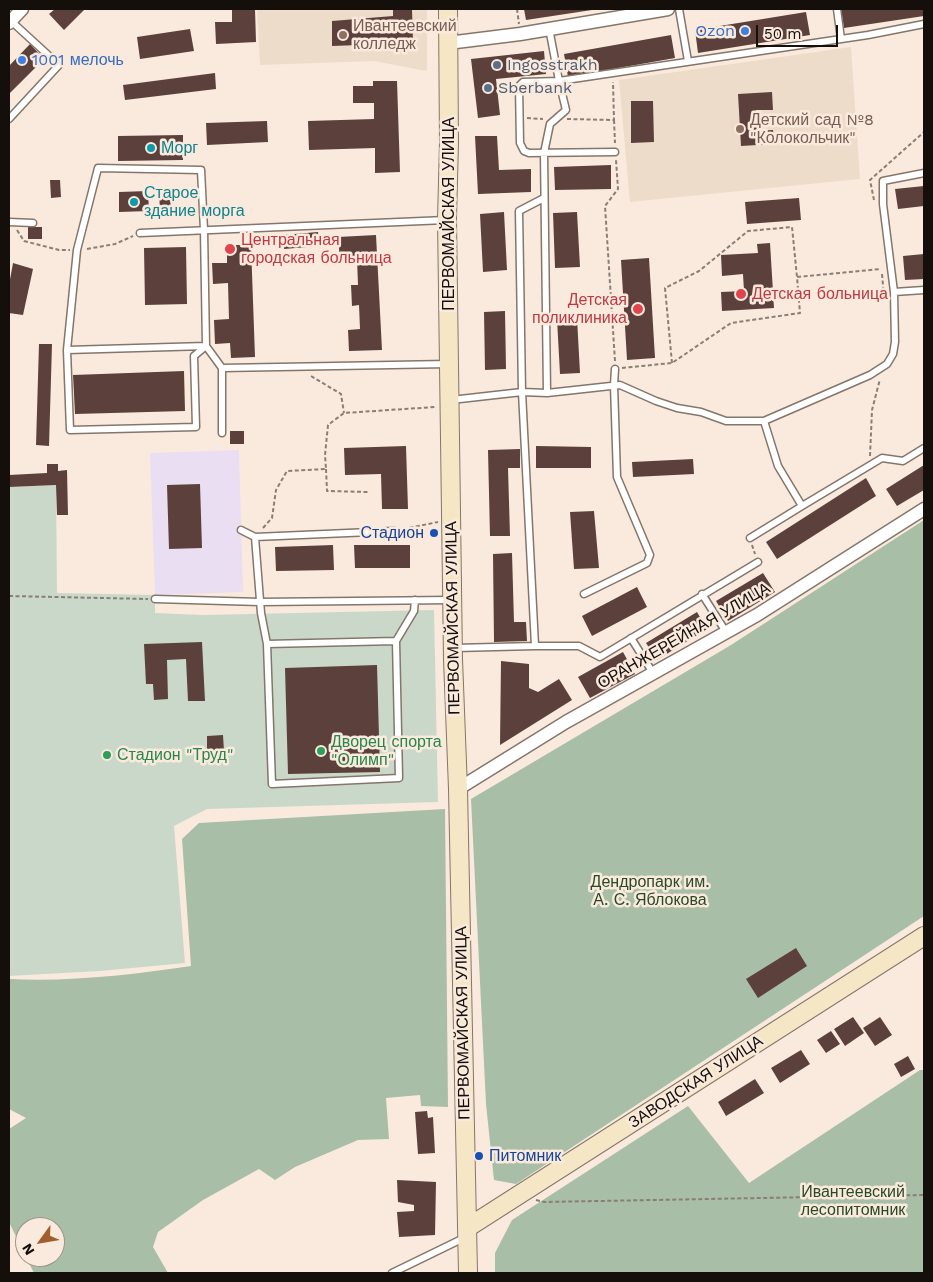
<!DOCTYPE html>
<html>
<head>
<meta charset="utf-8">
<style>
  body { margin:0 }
  #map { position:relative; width:933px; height:1282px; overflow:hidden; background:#faeadd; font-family:"Work Sans",sans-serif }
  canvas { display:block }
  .frame { position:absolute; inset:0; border:10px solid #140f0b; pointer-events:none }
  .north { position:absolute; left:15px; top:1217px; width:50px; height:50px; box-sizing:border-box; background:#faeadd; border:1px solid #9e9289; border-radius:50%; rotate:238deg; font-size:14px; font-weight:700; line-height:20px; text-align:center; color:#140f0b }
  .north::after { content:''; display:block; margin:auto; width:18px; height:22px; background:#a25e2e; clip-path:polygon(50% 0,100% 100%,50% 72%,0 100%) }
  .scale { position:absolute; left:756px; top:25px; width:82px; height:22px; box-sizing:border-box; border:2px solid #140f0b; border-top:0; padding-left:6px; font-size:15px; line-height:18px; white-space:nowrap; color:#140f0b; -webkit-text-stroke:4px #faeadd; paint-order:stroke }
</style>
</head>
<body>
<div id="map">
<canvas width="933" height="1282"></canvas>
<div class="frame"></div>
<div class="north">N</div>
<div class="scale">50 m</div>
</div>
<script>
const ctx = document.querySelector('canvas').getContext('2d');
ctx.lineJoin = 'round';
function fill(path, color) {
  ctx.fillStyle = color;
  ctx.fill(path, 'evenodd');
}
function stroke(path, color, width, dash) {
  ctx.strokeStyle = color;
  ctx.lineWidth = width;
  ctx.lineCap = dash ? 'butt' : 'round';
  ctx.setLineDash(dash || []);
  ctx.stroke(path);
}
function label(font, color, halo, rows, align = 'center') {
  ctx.font = font + ' "Work Sans",sans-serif';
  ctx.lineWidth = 5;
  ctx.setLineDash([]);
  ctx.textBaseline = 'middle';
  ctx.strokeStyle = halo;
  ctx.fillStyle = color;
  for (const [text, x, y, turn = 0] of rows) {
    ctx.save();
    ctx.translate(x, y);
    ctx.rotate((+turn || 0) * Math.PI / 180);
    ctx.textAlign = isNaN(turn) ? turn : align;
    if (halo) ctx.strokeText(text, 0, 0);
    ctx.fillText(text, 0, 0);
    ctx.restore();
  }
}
const commercial = new Path2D(`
  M239,450L243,592L155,595L150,453Z`);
const education = new Path2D(`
  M257,9H427V69L426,71L374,61L260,65Z
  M851,47L860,179L630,202L619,80Z`);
const green = new Path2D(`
  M56,485L57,593L155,595V613L203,615L434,610L438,802L207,809L174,826L185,963L100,971L9,976V487Z`);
const forest = new Path2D(`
  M924,520V916L516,1184L494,1180L486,1104L471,799L731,645Z
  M445,809L448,1107L421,1106L420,1095L386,1098L389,1139L358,1140L295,1167L275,1180L259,1169L203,1200L158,1232L153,1247L168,1273H34L26,1257H55V1227H25V1255L9,1222V1129L26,1118L9,1109V979C70,982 130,975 191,966L182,839L199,823Z
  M920,1070H924V1273H495V1253L512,1220L688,1106L749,1183Z`);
const building = new Path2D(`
  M55,9H85L64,30L49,14Z
  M232,9H255L256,42L216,44L215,22H232Z
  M393,9H412L413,43L332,46V21L393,16Z
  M524,9H592V10L526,20Z
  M841,9H924V16L844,28Z
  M806,12L810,35L698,53L695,30Z
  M190,29L194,51L140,59L137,37Z
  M671,35L675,58L568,77L564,54Z
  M30,44L44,59L9,94V66Z
  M544,51L546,74L496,79L500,115L478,118L471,59Z
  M215,73L216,89L125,100L123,85Z
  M373,81H397L400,172L375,173V148L309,150L308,121L374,119V103H353V86H373Z
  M772,92L773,110H756L757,131L773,130L774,144L741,146L738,94Z
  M631,101H653L654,142L631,143Z
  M267,121L268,142L207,145L206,123Z
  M183,135V160L118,161V136Z
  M475,136H497L499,170L531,169V192L478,194Z
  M611,165V189L555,190L554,167Z
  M50,180H60L61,197L51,198Z
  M924,186V206L898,209L895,189Z
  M148,191L149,211L119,212V192Z
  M170,192L171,210H160L159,193Z
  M799,198L801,220L747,224L745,202Z
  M504,212L507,270L483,272L480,214Z
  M577,212L580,267L555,268L553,213Z
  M28,227H42V239H28Z
  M318,232L319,246L284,249L283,235Z
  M376,235L382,350L349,351L348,330L360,329L359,305L352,306L351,285H358L357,259L340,260L338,237Z
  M770,243L774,308L722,311L721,292L744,291L743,274L722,276L721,255L758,253L757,244Z
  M227,245H251L255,357L231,358L230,343L215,344L214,320L229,319L228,283L213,284L212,263H227Z
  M186,247L187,304L145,305L144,248Z
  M924,254V279L905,280L903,256Z
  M649,258L655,358L627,360L621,260Z
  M13,263L33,269L23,315L9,313V285Z
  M505,311L506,369L485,370L484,312Z
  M577,318L580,373L560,374L557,319Z
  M39,344H52L49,446L36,445Z
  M184,371L185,411L75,414L73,375Z
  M230,431H244V444H230Z
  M406,446L408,509H382L381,474L345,475L344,448Z
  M536,446L591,447V468H536Z
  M520,449V468H508L510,536H490L488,450Z
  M693,459L694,474L633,477L632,462Z
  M47,464H58V471L67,470L68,515H57L56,485L9,487V475L47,473Z
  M924,465V490L897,506L886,489Z
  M866,478L876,496L777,559L766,542Z
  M200,484L202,548L169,549L167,485Z
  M594,511L599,568L574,569L570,512Z
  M333,545L334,570L276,571L275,547Z
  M354,545H410V568H355Z
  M512,553L514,622H526L527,641L494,642L493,554Z
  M763,573L775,592L728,621L716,601Z
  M637,587L647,607L592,636L582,616Z
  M697,612L707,629L657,660L646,643Z
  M202,642L205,701H188L186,659L167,660L168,699L154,700L153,684H146L144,644Z
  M623,652L635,674L590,698L578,677Z
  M501,661L529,664V688L538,692L559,679L572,700L500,745Z
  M377,665L380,772L288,774L285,668Z
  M223,735L224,751L207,752V736Z
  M796,948L807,966L758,998L746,979Z
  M853,1017L864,1033L845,1046L834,1029Z
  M880,1017L892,1035L875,1046L863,1028Z
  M831,1031L840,1044L826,1053L817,1040Z
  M801,1050L810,1064L780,1083L771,1068Z
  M908,1056L915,1069L901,1077L894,1064Z
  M755,1079L764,1093L726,1116L718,1102Z
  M427,1111L428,1118L433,1117L435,1153L418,1154L415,1112Z
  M397,1180L436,1182L435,1235L399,1237L397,1212L414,1211V1205L398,1202Z`);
const path = new Path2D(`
  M517,9L519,24
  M527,118L543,119
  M567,119L614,120L613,82
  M614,120L615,143
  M874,200L870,180L924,132
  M17,230L24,241L59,250H70
  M87,249L115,244L133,236
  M882,274L884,297
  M615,361L605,206L618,189L616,160
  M672,363L665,288L699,271L748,231L792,227L797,277
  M622,368L672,363L731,323L800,313L797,277L881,269
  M311,376L341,394L344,413
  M870,456L872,410L880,379
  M326,469L327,491L368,492
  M263,528L272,518L276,490L287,471L326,469L325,455L328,425L344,413L435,407
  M403,529L438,522
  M752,545L755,554
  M9,596L148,599
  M536,1200L544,1202L924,1195`);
const lane = new Path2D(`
  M679,9L688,61
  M837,9L841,39
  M549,28L559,81L523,82L519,86L520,143L524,151L529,153L615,152
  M9,119L59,65L11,21
  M9,222L33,223
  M140,233L446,220
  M894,292L883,204V181L924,173
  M206,346L194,356L196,427L70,430L67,350Z
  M67,350L77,250L98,168L201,170L204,230L206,346L222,368V433
  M222,368L448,364
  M547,393L544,153L550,124L566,110L559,81L868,35L924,24
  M451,400L522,392L547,393L620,385L656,401L677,408L701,412L726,421H764L870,375L887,364L893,354L895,342L894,292L924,290
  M802,506L882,458L903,461L924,448
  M241,530L255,537
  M750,538L802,506L778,466L764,421
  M584,594L647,563L650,555L617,477L614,385L615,369
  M702,594L726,632
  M155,599L260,602L451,600
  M631,638L653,673
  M396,641L399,778L272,784L267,644L396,641L414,611L415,600
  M267,644L261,613L255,537L394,531
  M535,646H579L600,657L758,562
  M455,648L535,646L522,392L519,211L544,198
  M392,1273L466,1237`);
const street = new Path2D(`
  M9,23L22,9
  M448,43L520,34L668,9
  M458,789L566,722L757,615L924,509`);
const secondary = new Path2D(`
  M448,9L449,143L447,219L453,659L458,789L468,1273
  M467,1228L924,936`);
const markers = [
  [745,31,5,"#3f7fe0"],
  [343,35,5,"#8d6e63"],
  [22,60,5,"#3f7fe0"],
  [497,65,5,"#5c6f8a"],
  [488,88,5,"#5c6f8a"],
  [740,129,5,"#8d6e63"],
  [151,148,5,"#0f9aa8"],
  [134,202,5,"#0f9aa8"],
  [230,249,6,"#e0444e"],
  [741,294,6,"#e0444e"],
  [638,309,6,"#e0444e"],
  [434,533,5,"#1a4fb4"],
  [321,751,5,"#2e9e5b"],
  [107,755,5,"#2e9e5b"],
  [479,1156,5,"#1a4fb4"]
];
const educationNames = [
  ["Ивантеевский",353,26],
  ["колледж",353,44],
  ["Детский сад №8",750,120],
  ["\"Колокольчик\"",750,138]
];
const shopNames = [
  ["Ozon",735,31],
  ["1001 мелочь",32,60,"left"]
];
const serviceNames = [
  ["Ingosstrakh",507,65],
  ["Sberbank",498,88]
];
const cultureNames = [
  ["Морг",161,148],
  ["Старое",144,193],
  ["здание морга",144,211]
];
const streetNames = [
  ["ПЕРВОМАЙСКАЯ УЛИЦА",449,214,-90],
  ["ПЕРВОМАЙСКАЯ УЛИЦА",453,618,-91],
  ["ОРАНЖЕРЕЙНАЯ УЛИЦА",684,636,-30],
  ["ПЕРВОМАЙСКАЯ УЛИЦА",463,1023,-91],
  ["ЗАВОДСКАЯ УЛИЦА",696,1082,-33]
];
const healthNames = [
  ["Центральная",241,240],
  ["городская больница",241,258],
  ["Детская больница",752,294],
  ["Детская",627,300,"right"],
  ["поликлиника",627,318,"right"]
];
const transitNames = [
  ["Стадион",424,533],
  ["Питомник",489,1156,"left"]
];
const leisureNames = [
  ["Дворец спорта",331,742],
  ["\"Олимп\"",331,760],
  ["Стадион \"Труд\"",117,755]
];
const parkNames = [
  ["Дендропарк им.",650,882],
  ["А. С. Яблокова",650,900],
  ["Ивантеевский",853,1192],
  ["лесопитомник",853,1210]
];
fill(commercial, '#eadef2');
fill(education, '#eedccb');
fill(green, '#cad8c9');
fill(forest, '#a8bea6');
fill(building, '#5c403c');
stroke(lane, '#84766a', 9);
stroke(street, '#84766a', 15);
stroke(secondary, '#84766a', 20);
stroke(path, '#897e76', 2, [4, 2.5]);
stroke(lane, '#fff', 6);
stroke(street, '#fff', 12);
stroke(secondary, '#f5e7c6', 18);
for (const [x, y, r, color] of markers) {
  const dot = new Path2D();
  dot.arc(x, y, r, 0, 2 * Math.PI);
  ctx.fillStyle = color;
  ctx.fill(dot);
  stroke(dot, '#faeadd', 2);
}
label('16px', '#785e54', '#faeadd', educationNames, 'left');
label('16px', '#366cbe', '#faeadd', shopNames, 'right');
label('16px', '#4e5e75', '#faeadd', serviceNames, 'left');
label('16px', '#0d838f', '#faeadd', cultureNames, 'left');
label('16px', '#140f0b', '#faeadd', streetNames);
label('16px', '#be3a42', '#faeadd', healthNames, 'left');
label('16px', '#164399', '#faeadd', transitNames, 'right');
label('16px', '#27864d', '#faeadd', leisureNames, 'left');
label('16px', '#284a27', '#faeadd', parkNames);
</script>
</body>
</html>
